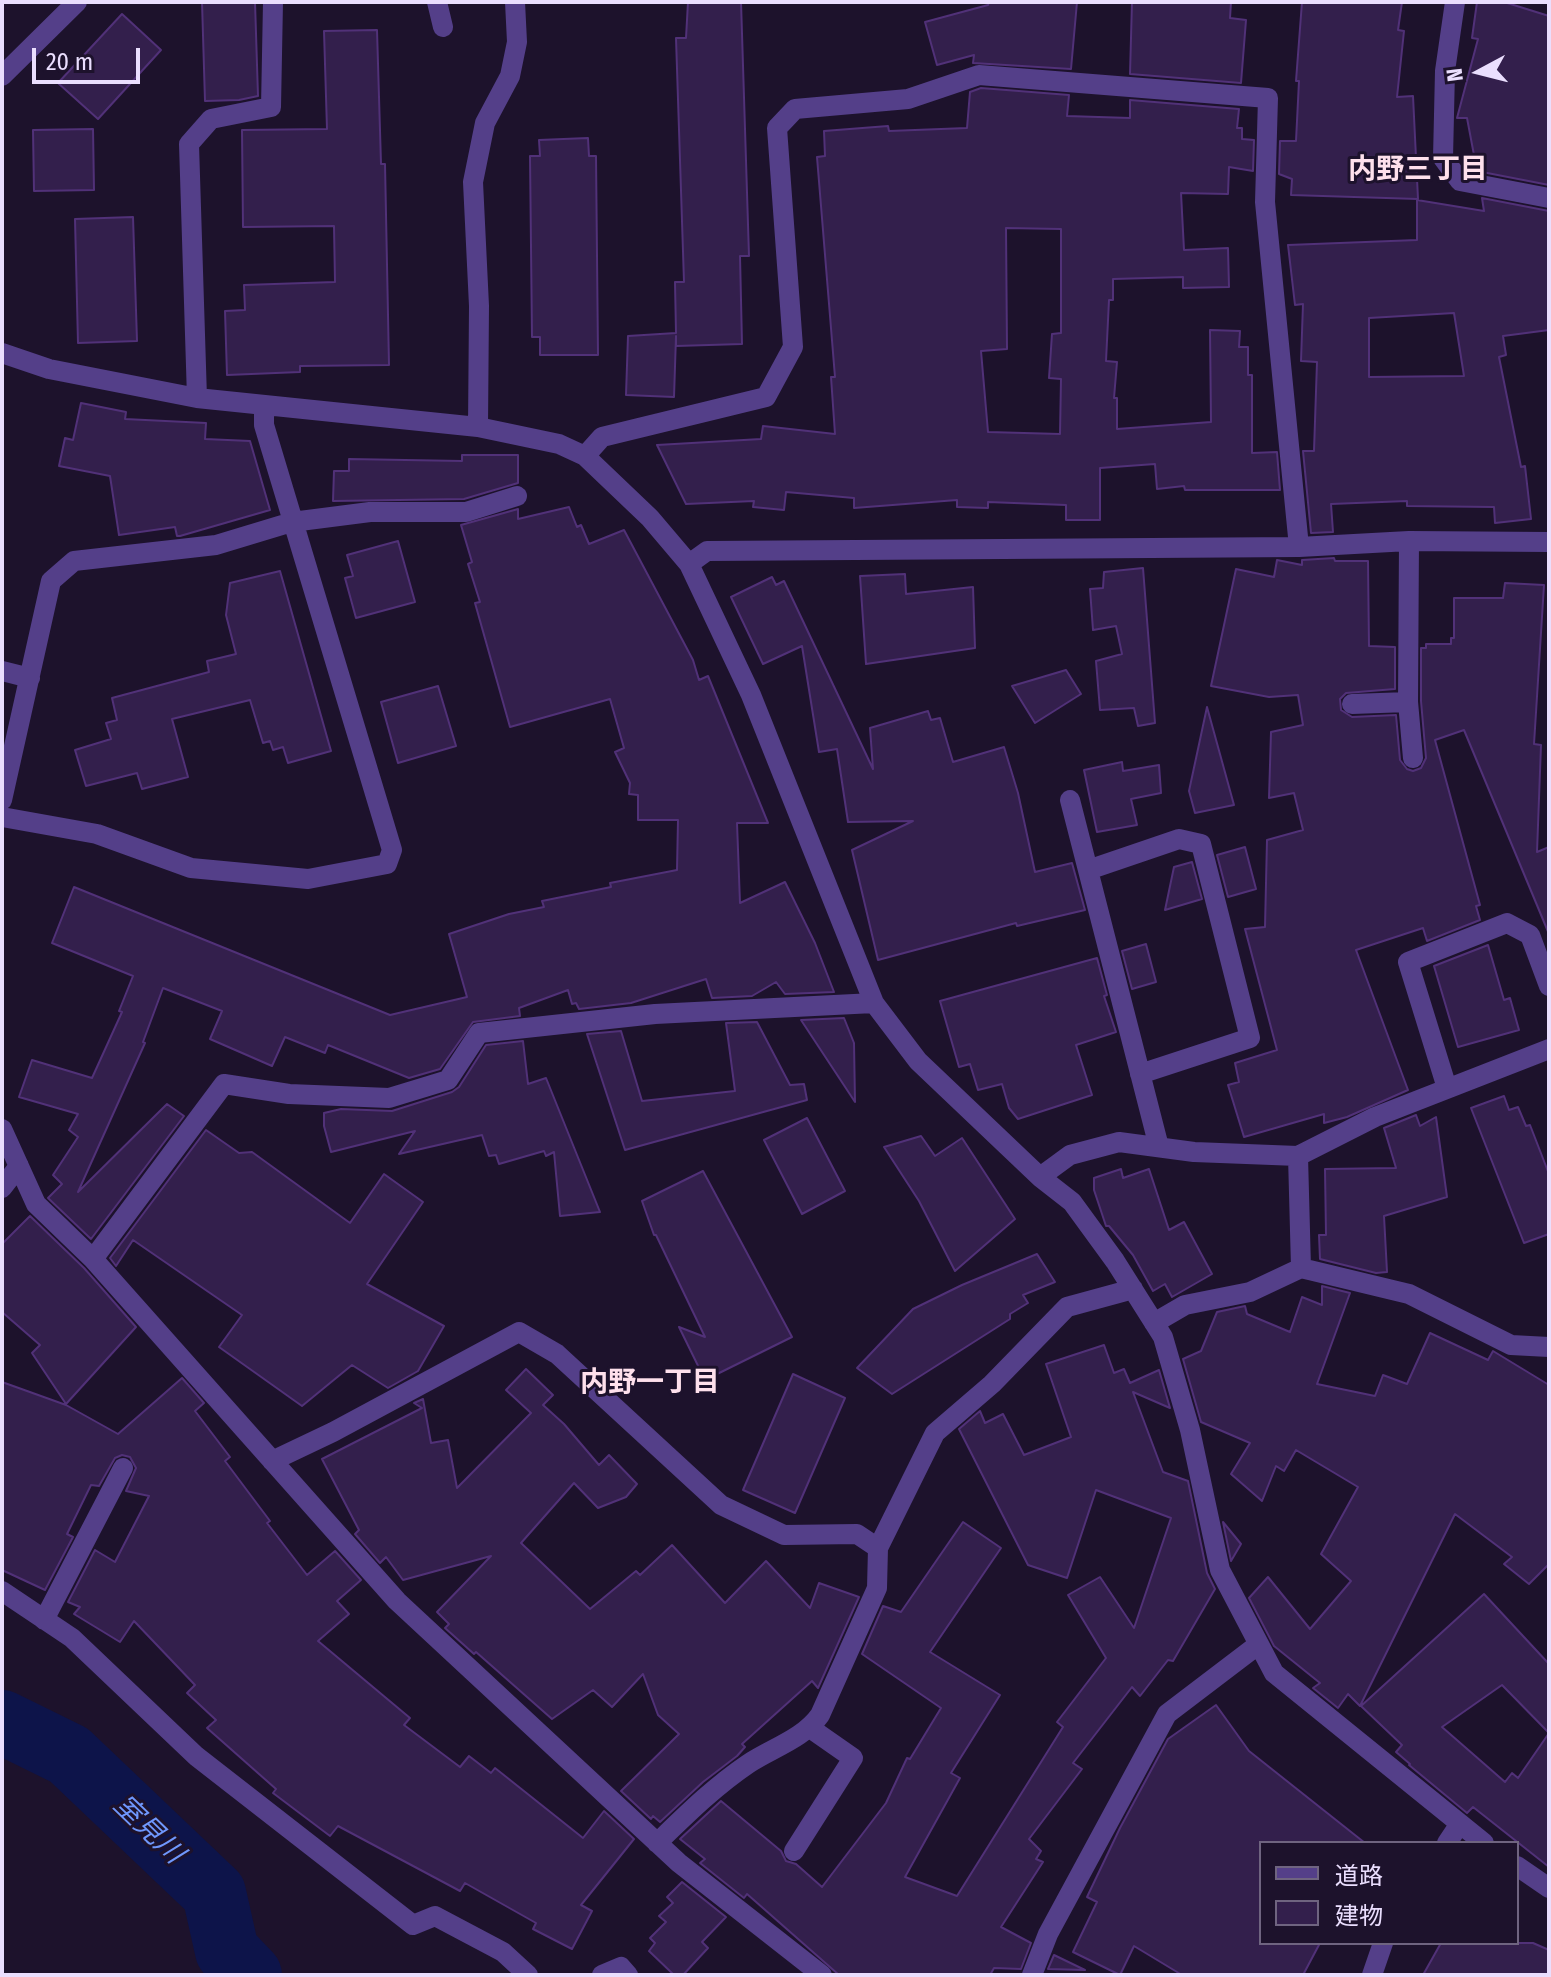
<!DOCTYPE html>
<html>
<head>
<meta charset="utf-8">
<style>
  body { margin:0 }
  #map { position:relative; width:1551px; height:1977px; overflow:hidden; background:#1d122c; font-family:"Fira Sans Condensed","Noto Sans JP",sans-serif }
  canvas { display:block }
  .frame { position:absolute; inset:0; border:4px solid #eadefe; pointer-events:none }
  .legend { position:absolute; left:1259px; top:1841px; width:260px; height:104px; box-sizing:border-box; background:#1d122c; border:2px solid #6f6480; margin:0; padding:10px 14px; list-style:none; font-size:24px; color:#eadefe }
  .legend li { display:flex; align-items:center; gap:16px; height:40px }
  .legend b { width:40px; border:2px solid #6f6480 }
  .north { position:absolute; left:1439px; top:32px; width:80px; height:80px; -webkit-text-stroke:6px #1d122c; paint-order:stroke; rotate:263deg; font-size:22px; font-weight:700; line-height:32px; text-align:center; color:#eadefe }
  .north::after { content:''; display:block; margin:auto; width:28px; height:36px; background:#eadefe; clip-path:polygon(50% 0,100% 100%,50% 72%,0 100%) }
  .scale { position:absolute; left:32px; top:48px; width:108px; height:36px; box-sizing:border-box; border:4px solid #eadefe; border-top:0; padding-left:10px; font-size:24px; line-height:28px; white-space:nowrap; color:#eadefe; -webkit-text-stroke:6px #1d122c; paint-order:stroke }
</style>
</head>
<body>
<div id="map">
<canvas width="1551" height="1977"></canvas>
<div class="frame"></div>
<ul class="legend">
<li><b style="height:10px;background:#543f89"></b>道路</li>
<li><b style="height:22px;background:#331f4c"></b>建物</li>
</ul>
<div class="north">N</div>
<div class="scale">20 m</div>
</div>
<script>
const ctx = document.querySelector('canvas').getContext('2d');
ctx.lineJoin = 'round';
function stroke(path, color, width, dash) {
  ctx.strokeStyle = color;
  ctx.lineWidth = width;
  ctx.lineCap = dash ? 'butt' : 'round';
  ctx.setLineDash(dash || []);
  ctx.stroke(path);
}
function fill(path, color) {
  ctx.fillStyle = color;
  ctx.fill(path, 'evenodd');
}
function label(font, color, halo, rows, align = 'center') {
  ctx.font = font + ' "Fira Sans Condensed","Noto Sans JP",sans-serif';
  ctx.lineWidth = 6;
  ctx.setLineDash([]);
  ctx.textBaseline = 'middle';
  ctx.strokeStyle = halo;
  ctx.fillStyle = color;
  for (const [text, x, y, turn = 0] of rows) {
    ctx.save();
    ctx.translate(x, y);
    ctx.rotate((+turn || 0) * Math.PI / 180);
    ctx.textAlign = isNaN(turn) ? turn : align;
    if (halo) ctx.strokeText(text, 0, 0);
    ctx.fillText(text, 0, 0);
    ctx.restore();
  }
}
const river = new Path2D(`
  M2,1722L69,1755L214,1893L227,1951L250,1975`);
const building = new Path2D(`
  M202,2H255L258,96L239,100L205,101Z
  M688,2H741L749,256H740L742,344L676,346V336L674,397L626,395L628,336L676,333L675,282H684L676,38H686Z
  M989,2H1077L1071,69L973,63L974,55L937,65L925,22L988,5Z
  M1132,2H1231L1230,18L1246,20L1241,83L1130,74Z
  M1302,2H1402L1398,30L1404,31L1397,97L1413,96L1418,199L1291,195L1292,179L1279,174L1280,141H1296L1299,81H1296Z
  M1477,2H1504L1549,16V185L1477,171L1467,118H1457L1478,39L1472,38Z
  M122,14L161,50L98,119L58,83Z
  M377,30L381,164H385L389,365L300,366V372L227,375L225,311L245,310L244,285L335,282L334,226L243,227L242,130L327,129L324,31Z
  M981,88L1069,95L1067,116L1130,118V100L1239,109L1237,128H1242V139L1254,140L1253,171L1229,167L1228,194L1181,193L1184,250L1228,248L1229,287L1183,288V277L1113,279V300H1109L1106,361L1117,362L1114,398H1117V429L1211,422L1210,330L1240,331L1239,347H1248V375H1252V453L1277,452L1280,490H1185L1184,486L1157,489L1155,464L1100,468V520H1066V505L988,502V508L957,507V500L854,508V498L786,492L784,510L753,507L754,501L686,504L657,445L761,439L763,426L835,434L831,377H835L817,157L825,156L824,131L888,126L889,131L967,128L970,92ZM1006,228L1061,229V333L1052,334L1049,378L1061,379L1060,434L988,432L981,351L1007,349Z
  M93,129L94,190L34,191L33,130Z
  M588,138L589,156H596L598,355H540V337H532L530,156H540L539,140Z
  M1482,198L1549,211V330L1503,336L1506,355L1499,357L1521,467L1525,466L1531,519L1495,523L1494,507L1407,506V501L1331,504L1333,532L1311,533L1303,451H1314L1317,362L1301,361L1303,304L1295,305L1288,245L1417,240V200L1484,211ZM1454,313L1464,376L1369,377V318Z
  M133,217L137,341L78,343L75,219Z
  M81,403L126,412L125,419L206,423L205,439L250,441L270,510L180,536H177L175,527L119,535L110,476L59,466L65,438L73,440Z
  M462,455H518V483L464,499L333,501L334,471H349V459L462,461Z
  M569,507L577,527L581,525L589,544L624,530L693,660L699,680L708,676L768,823H737L740,903L785,882L815,943L834,992L785,994L776,982L752,996L712,998L706,979L631,1003L579,1009L576,1003L572,1004L568,990L519,1008L520,1016L473,1022L440,1069L409,1078L328,1045L325,1053L285,1037L272,1066L210,1039L222,1011L163,988L143,1042L145,1043L78,1192L167,1104L184,1116L91,1239L48,1198L62,1184L53,1175L78,1137L69,1130L78,1114L19,1097L32,1060L92,1078L122,1012L119,1011L133,976L52,943L74,887L390,1015L467,997L449,934L509,914L544,907L542,901L611,887L610,883L677,870L678,820H638V795L629,794L630,783L615,752L624,748L610,699L510,727L475,603L480,602L468,564L472,562L461,525L518,509V519Z
  M398,541L415,602L356,618L345,578L353,576L347,555Z
  M1334,558L1335,561H1368L1369,646L1395,647V689L1346,693L1340,699L1341,710L1352,717L1396,715L1400,760L1407,769L1413,771L1421,768L1426,758L1421,701V648H1426V644H1451V638H1454V598H1503L1505,583L1544,585L1534,744L1541,745L1537,852L1549,847V934L1464,730L1435,740L1480,905L1476,906L1480,920L1427,941L1423,928L1356,950L1408,1090L1347,1117L1324,1123V1114L1244,1137L1228,1085L1239,1082L1235,1063L1277,1050L1245,929L1265,927L1267,840L1303,830L1294,793L1269,798L1271,732L1303,725L1298,695L1269,697L1211,686L1236,569L1274,577L1277,560L1302,565V560Z
  M1143,568L1155,723L1138,726L1134,708L1100,710L1096,661L1122,654L1116,626L1093,630L1090,589L1103,588L1104,572Z
  M280,571L331,751L288,763L283,747L273,750L270,741L263,743L250,700L172,719L188,777L142,789L137,773L86,786L75,750L111,739L106,723L117,720L112,698L209,672L207,661L236,654L226,615L230,583Z
  M905,574L906,594L973,587L975,648L866,664L860,576Z
  M772,577L776,585L784,581L873,769L870,728L928,711L931,720L940,718L953,762L1004,747L1018,793L1035,872L1072,863L1085,910L1017,926L1016,923L878,960L852,850L913,821L848,822L837,749L819,752L802,646L763,664L731,597Z
  M1066,670L1081,694L1035,723L1012,686Z
  M438,686L456,746L398,763L381,702Z
  M1207,707L1234,805L1195,813L1189,791Z
  M1122,762L1123,771L1159,765L1161,793L1131,799L1137,825L1097,832L1084,770Z
  M1245,847L1256,889L1228,897L1217,855Z
  M1192,862L1202,899L1165,910L1174,867Z
  M1146,944L1156,982L1132,989L1122,951Z
  M1488,945L1504,1000L1510,998L1519,1030L1458,1047L1434,966Z
  M1097,958L1107,995L1104,996L1116,1032L1076,1045L1092,1095L1018,1119L1009,1108L1002,1084L978,1090L970,1064L959,1067L940,1001Z
  M844,1018L854,1043L855,1102L801,1020Z
  M757,1022L790,1085L804,1084L807,1100L625,1150L587,1034L621,1031L642,1101L735,1091L726,1023Z
  M523,1041L528,1084L546,1078L600,1212L560,1216L554,1152L546,1156L544,1151L499,1164L496,1155L489,1156L482,1135L399,1154L415,1131L331,1152L324,1126V1113L341,1109L392,1111L452,1092L459,1087L486,1045Z
  M1504,1096L1509,1110L1518,1107L1526,1126L1530,1125L1549,1174V1234L1524,1243L1471,1108Z
  M1416,1115L1420,1126L1436,1117L1447,1197L1384,1216L1387,1272L1376,1273L1320,1259L1319,1235H1326L1325,1169L1396,1168L1384,1128Z
  M807,1118L845,1191L802,1214L764,1140Z
  M206,1130L239,1153L252,1152L350,1223L384,1174L423,1202L367,1284L444,1326L418,1371L388,1388L352,1365L302,1406L219,1347L242,1315L133,1240L116,1266L110,1258Z
  M921,1136L935,1156L962,1138L1015,1219L955,1271L919,1201L884,1147Z
  M1121,1169L1123,1178L1149,1169L1169,1230L1184,1222L1212,1274L1172,1297L1165,1284L1153,1291L1133,1255L1109,1226H1106L1094,1190V1178Z
  M703,1171L792,1337L705,1380L679,1327L705,1337L656,1235H654L642,1201Z
  M30,1216L84,1268L136,1327L66,1404L32,1353L40,1345L2,1312V1244Z
  M1037,1254L1055,1282L1023,1295L1028,1303L1010,1314V1319L892,1394L857,1368L913,1309L962,1285Z
  M1322,1286L1350,1293L1317,1384L1375,1396L1383,1375L1407,1384L1430,1333L1488,1360L1493,1351L1549,1385V1564L1529,1584L1504,1564L1512,1557L1455,1514L1360,1706L1348,1694L1338,1708L1313,1688L1320,1683L1274,1646L1249,1598L1268,1577L1310,1629L1351,1581L1321,1554L1358,1487L1296,1450L1284,1471L1276,1466L1262,1501L1231,1474L1250,1443L1201,1422L1183,1359L1201,1351L1217,1312L1245,1306L1247,1314L1290,1332L1302,1297L1322,1305Z
  M1104,1345L1114,1373L1124,1369L1130,1383L1159,1370L1170,1408L1133,1392L1163,1472L1188,1481L1207,1573L1215,1589L1173,1661L1168,1660L1140,1696L1132,1687L1073,1763L1082,1769L1029,1839L1041,1851L1036,1859L1043,1862L1001,1927L1031,1943L1021,1969L994,1968L990,1975H839L747,1894L744,1898L700,1863L705,1859L680,1839L721,1801L781,1851L786,1861L796,1864L822,1887L886,1803L907,1758L910,1759L941,1708L862,1654L883,1606L901,1612L963,1522L1001,1548L930,1652L1000,1695L951,1773L960,1778L905,1877L957,1896L1063,1727L1057,1722L1106,1658L1068,1595L1100,1577L1134,1628L1171,1518L1096,1490L1067,1578L1028,1565L959,1429L980,1411L985,1423L1003,1414L1024,1455L1071,1437L1046,1364Z
  M526,1369L553,1395L543,1405L564,1424L599,1465L609,1455L637,1484L626,1497L598,1508L574,1483L521,1543L590,1609L636,1571L640,1575L672,1545L725,1603L766,1561L810,1608L819,1583L859,1597L818,1688L812,1681L742,1744L745,1747L737,1756L703,1782L660,1822L653,1816L651,1819L621,1791L679,1734L658,1715L643,1674L612,1707L593,1690L552,1719L476,1652L474,1654L445,1628L449,1624L437,1612L491,1556L403,1580L386,1557L380,1563L355,1534L359,1530L322,1459L422,1408L414,1403L423,1399L431,1443L448,1440L457,1488L531,1413L506,1390Z
  M793,1374L845,1398L795,1513L743,1490Z
  M182,1378L204,1403L195,1411L230,1457L225,1461L270,1521L267,1523L307,1575L335,1551L361,1580L337,1601L349,1614L318,1641L410,1718L404,1725L460,1767L469,1756L491,1773L495,1768L583,1838L604,1811L634,1839L581,1905L592,1911L572,1949L533,1929L536,1923L465,1883L460,1891L338,1826L330,1836L273,1793L276,1789L207,1728L216,1720L187,1693L195,1685L134,1621L120,1642L74,1614L80,1607L68,1602L95,1550L115,1562L149,1496L126,1491L136,1468L130,1457L122,1455L115,1458L99,1486L91,1485L67,1534L73,1537L45,1590L2,1570V1382L66,1405L118,1434Z
  M1223,1522L1241,1544L1231,1561Z
  M1484,1594L1549,1664V1733L1502,1685L1442,1727L1505,1782L1512,1773L1518,1778L1549,1733V1867L1473,1807L1467,1813L1409,1765L1410,1764L1396,1752L1402,1745L1361,1706Z
  M1216,1705L1249,1751L1365,1843H1261V1943H1320L1303,1975H1182L1134,1946L1120,1975L1073,1952L1097,1902L1087,1897L1120,1828L1168,1739Z
  M682,1882L726,1917L702,1942L708,1948L683,1975H674L649,1951L655,1943L650,1938L666,1922L659,1916L673,1903L667,1897Z
  M1441,1943H1533L1549,1950V1975H1423Z
  M1054,1955L1085,1970L1048,1969Z`);
const minor = new Path2D(`
  M437,2L443,27
  M1455,2L1445,71L1443,158L1460,181L1549,198
  M2,76L77,2
  M2,353L49,369L197,398L478,427L559,444L585,456L650,518L689,564L751,695L874,1003L918,1061L1040,1177L1072,1202L1115,1261L1163,1337L1190,1430L1220,1570L1274,1673L1484,1843
  M197,398L189,144L211,119L271,107L273,2
  M478,427L479,306L473,182L485,123L510,76L517,42L515,2
  M585,456L602,437L766,397L793,347L777,128L795,109L908,99L979,75L1268,98L1265,202L1299,547
  M689,564L707,551L1299,547L1409,541L1549,542
  M2,671L30,678
  M1408,702L1409,541
  M1352,704L1408,702L1413,758
  M2,800L51,581L74,561L216,545L292,522L370,512H466L517,496
  M1070,800L1159,1147
  M2,817L97,834L191,868L308,879L387,864L392,850L264,425V406
  M1088,870L1179,839L1201,844L1250,1038L1140,1074
  M1447,1088L1408,962L1507,923L1530,935L1549,986
  M2,1129L36,1204L93,1259L397,1601L679,1863L822,1975
  M1298,1156L1301,1268
  M1040,1177L1070,1155L1119,1142L1194,1152L1298,1156L1375,1117L1549,1049
  M2,1188L19,1166
  M93,1259L224,1084L289,1094L389,1098L448,1080L479,1033L655,1014L874,1003
  M1154,1323L1185,1305L1250,1292L1301,1268L1409,1294L1511,1345L1549,1347
  M272,1461L333,1432L519,1332L557,1354L721,1505L784,1535L857,1534L878,1548
  M2,1591L72,1638L196,1756L413,1925L435,1916L503,1952L528,1975
  M44,1620L123,1468
  M657,1843C686,1815 714,1787 748,1764C772,1748 803,1739 820,1715L877,1588L878,1548L935,1433L992,1384L1067,1307L1133,1289
  M1447,1843L1459,1825
  M794,1851L853,1758L810,1728
  M1517,1866L1549,1888
  M602,1975L621,1967L628,1975
  M1032,1975L1048,1934L1167,1714L1259,1644
  M1372,1975L1383,1943`);
const neighbourhoodNames = [
  ["内野三丁目",1418,170],
  ["内野一丁目",650,1383]
];
const waterNames = [
  ["室見川",148,1830,44]
];
stroke(river, '#0d144a', 64);
fill(building, '#331f4c');
stroke(building, '#513178', 2);
stroke(minor, '#543f89', 20);
label('bold 28px', '#fee0ec', '#1d122c', neighbourhoodNames);
label('italic 28px', '#6f97fc', '#1d122c', waterNames);
</script>
</body>
</html>
